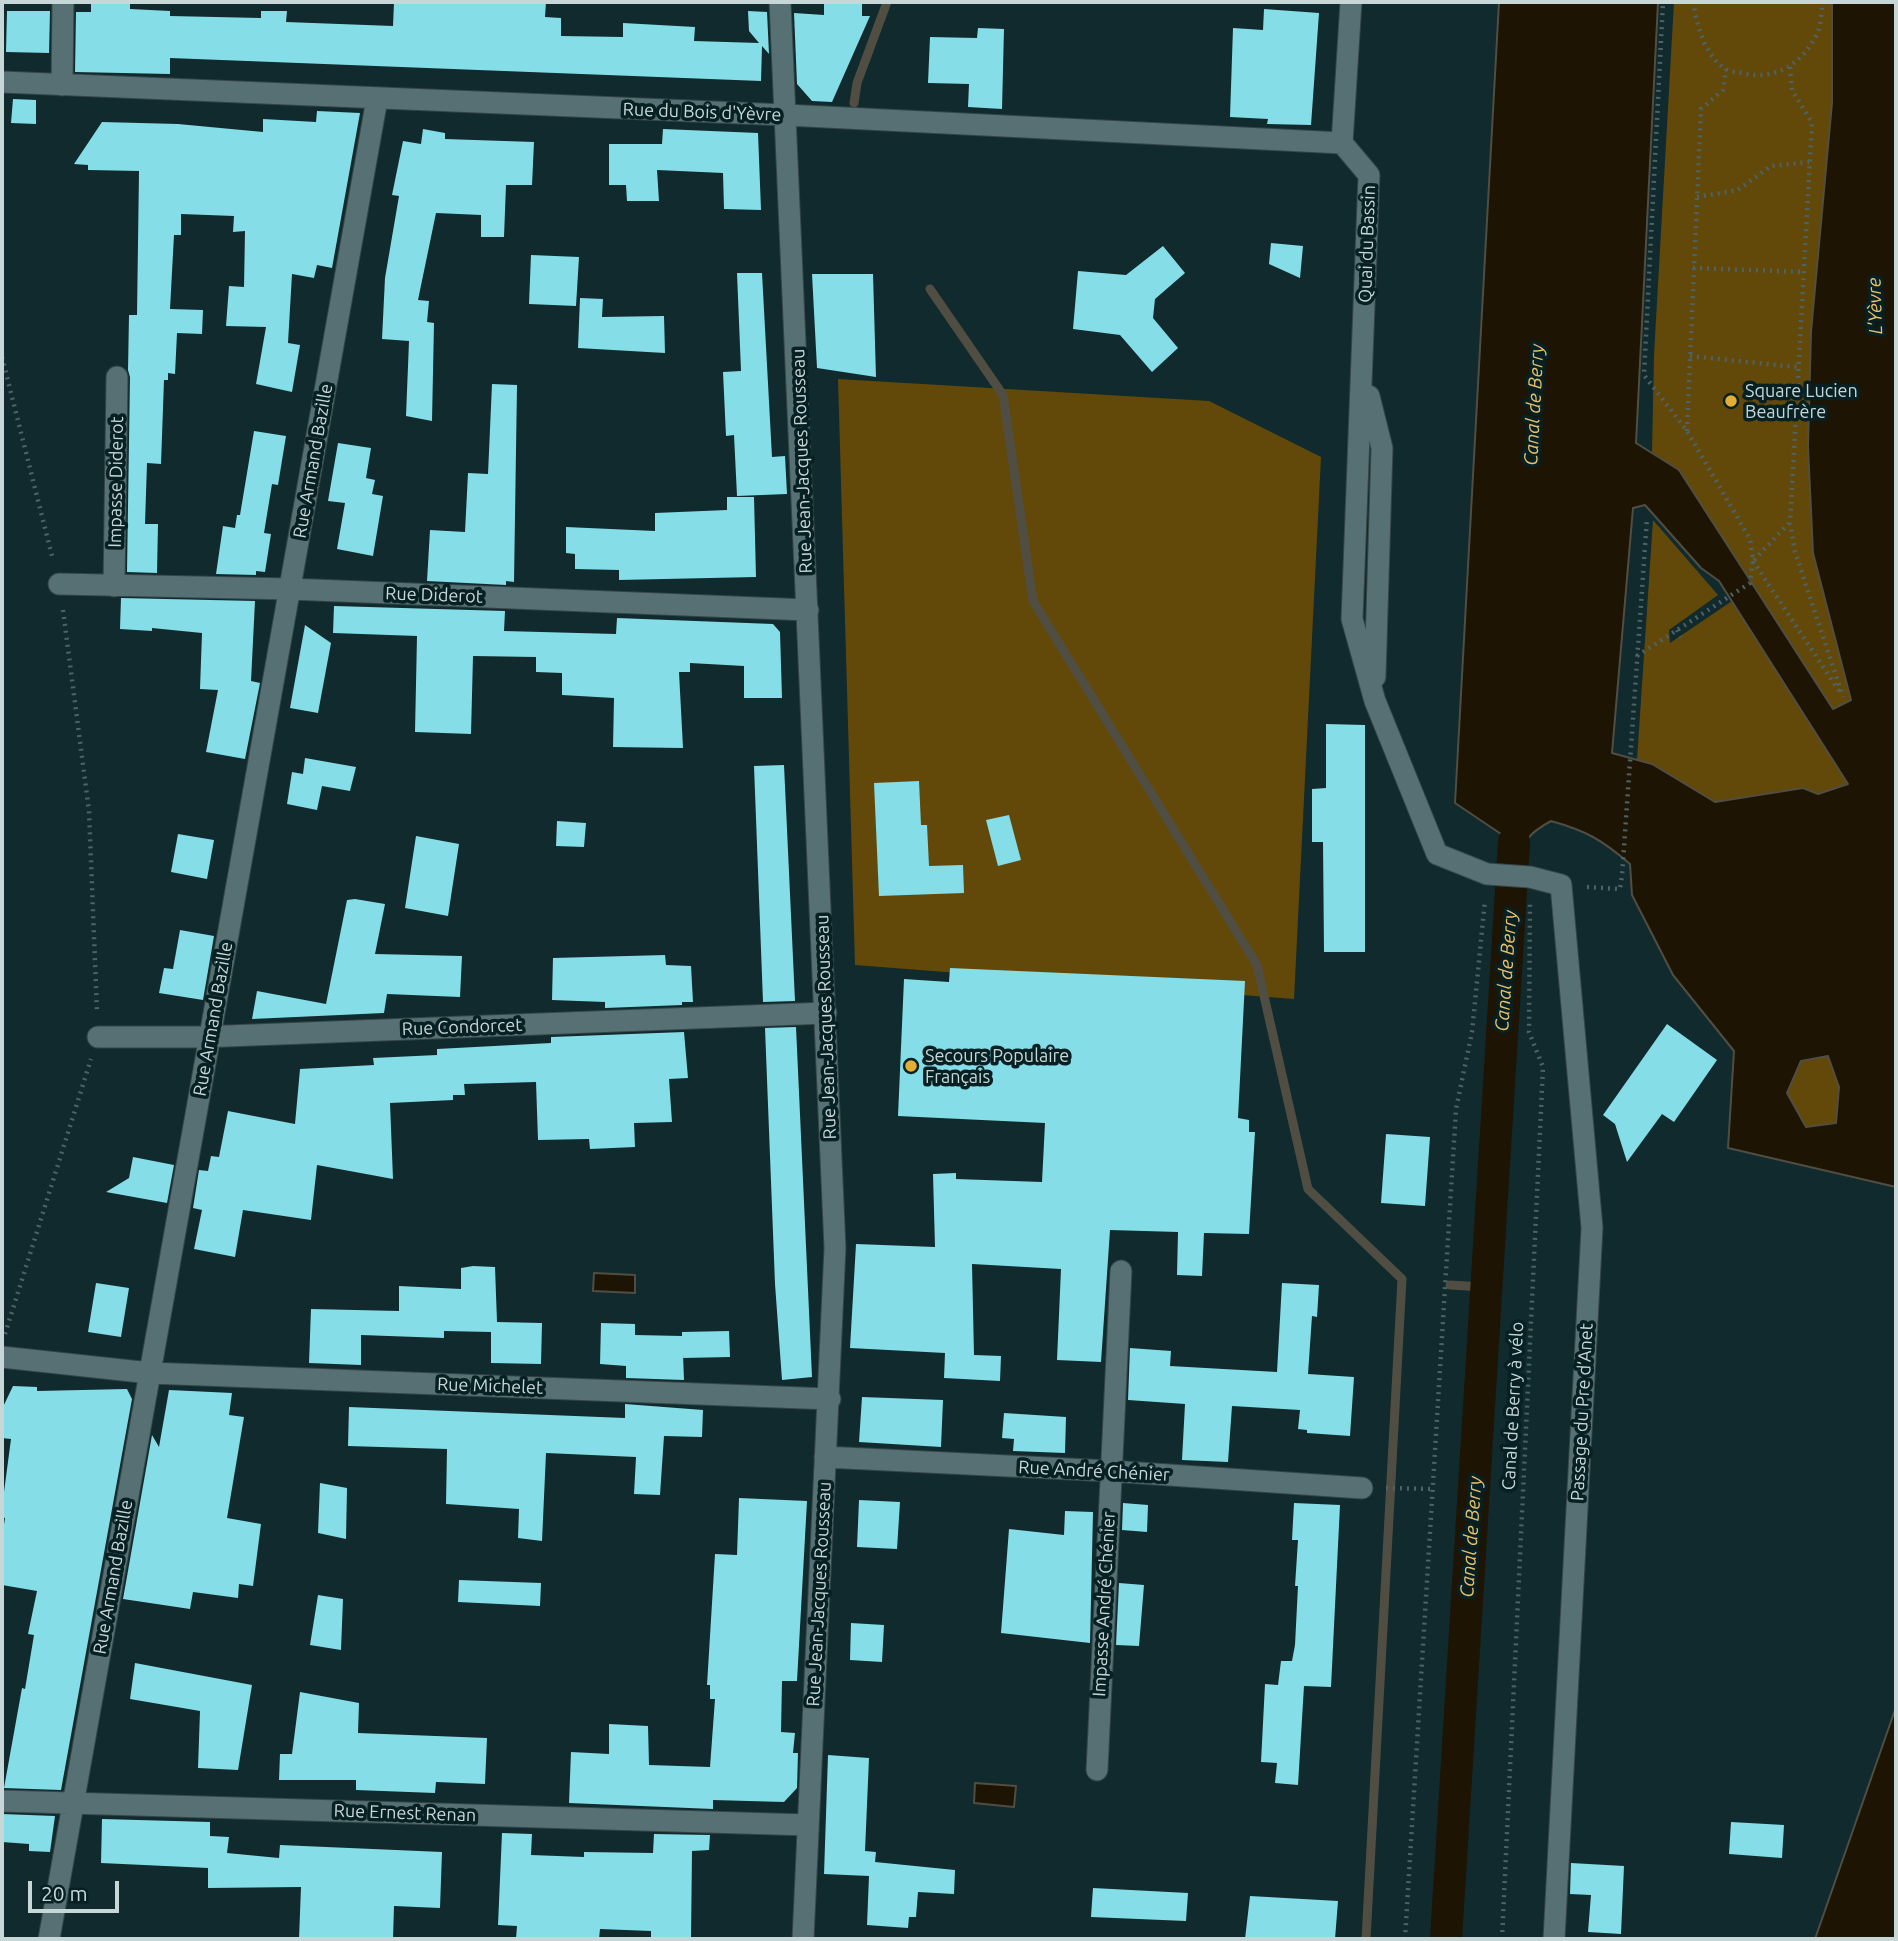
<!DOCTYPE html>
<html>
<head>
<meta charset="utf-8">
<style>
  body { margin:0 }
  #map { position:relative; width:1898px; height:1941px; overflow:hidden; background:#112a2d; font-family:Ubuntu,sans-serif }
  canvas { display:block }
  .frame { position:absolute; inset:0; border:4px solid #c7d6d7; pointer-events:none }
  .scale { position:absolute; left:28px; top:1881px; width:91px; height:32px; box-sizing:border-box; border:4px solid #c7d6d7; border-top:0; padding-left:9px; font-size:21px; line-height:24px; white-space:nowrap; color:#c7d6d7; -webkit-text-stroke:5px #072023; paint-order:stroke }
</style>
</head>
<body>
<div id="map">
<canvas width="1898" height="1941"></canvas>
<div class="frame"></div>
<div class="scale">20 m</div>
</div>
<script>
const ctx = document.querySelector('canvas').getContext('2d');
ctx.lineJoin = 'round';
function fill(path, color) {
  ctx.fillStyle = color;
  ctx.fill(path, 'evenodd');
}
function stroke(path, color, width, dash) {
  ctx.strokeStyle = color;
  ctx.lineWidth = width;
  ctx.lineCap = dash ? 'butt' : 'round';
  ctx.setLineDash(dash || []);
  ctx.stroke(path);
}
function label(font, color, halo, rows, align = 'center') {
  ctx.font = font + ' Ubuntu,sans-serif';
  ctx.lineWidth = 7;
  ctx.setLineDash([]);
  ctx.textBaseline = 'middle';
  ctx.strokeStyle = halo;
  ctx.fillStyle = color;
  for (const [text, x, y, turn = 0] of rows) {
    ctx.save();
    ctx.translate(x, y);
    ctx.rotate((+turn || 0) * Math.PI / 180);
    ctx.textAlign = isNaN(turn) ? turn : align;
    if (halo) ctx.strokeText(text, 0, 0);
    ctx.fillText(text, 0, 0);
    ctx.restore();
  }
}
const green = new Path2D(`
  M1674,2H1832V103L1811,332L1808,447L1813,553L1851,701L1833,709L1679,470L1652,452L1654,355Z
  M838,379L1209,401L1321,457L1294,999L855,965Z
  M1653,520L1718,595L1669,630L1670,643L1732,601L1848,783L1818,795C1785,781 1751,803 1717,802C1702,801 1659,766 1637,760Z
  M1829,1056L1839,1087L1836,1123L1806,1127L1787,1093L1801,1061Z`);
const water = new Path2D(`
  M1499,2H1658L1636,443L1679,470L1833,709L1851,700L1813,553L1808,447L1811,332L1832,103V2H1896V1187L1728,1148L1734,1051L1673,975L1632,895L1630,864C1602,840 1587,831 1551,821C1531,832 1523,839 1520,863L1507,862L1504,836L1455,803ZM1645,505L1701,568L1719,581L1848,784L1818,794L1803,788L1715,802L1652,764L1612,753L1633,508ZM1828,1056L1839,1087L1836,1123L1806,1127L1787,1093L1801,1061Z
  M594,1273L635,1275V1293L593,1291Z
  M1896,1707V1939H1815Z
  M975,1783L1016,1786L1014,1807L974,1803Z`);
const stream = new Path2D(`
  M854,103L857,83L887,2
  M930,289L1003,395L1033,601L1257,965L1308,1189L1402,1279L1366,1939
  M1450,1285L1484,1287`);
const canal = new Path2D(`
  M1446,1939L1514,842`);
const building = new Path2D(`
  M91,2H130V9L170,11V16L261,18V11H287L286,22L393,26L394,2H546L545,17L561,18V36L623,37V23L695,27L694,41L759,43L749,31L748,11L767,12L769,54L762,46L761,81L170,58V74L75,72L76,12H91Z
  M824,2H862V16H870L832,102L812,101L797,84L794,13L824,15Z
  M1264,9L1319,13L1311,125L1267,124L1268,119L1230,117L1233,28L1263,30Z
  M7,11H50L49,53L6,52Z
  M978,28L1004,29L1002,109L968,107L969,84L928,83L930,37L977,38Z
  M13,99L36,100V124L11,123Z
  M317,111L360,113L332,268L317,265L314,278L292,274L288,343L300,345L292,392L256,384L266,327L226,326L229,286L244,287L245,231L233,232L234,216L181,214V235H174L170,309L203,310L202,334L177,333L175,374L168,373V380H164L161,464L147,463L145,524H158L157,573L127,572L130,377L128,370L129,315H137L139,171L88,170V165L74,164L102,122L178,124L263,132V119L316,122Z
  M423,129L445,133V139L534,142L532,185H506L504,237H481V215L436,213L418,300L429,301L427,322L434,323L432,421L406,416L409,341L382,339L385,278L399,196L392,195L403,141L421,144Z
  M663,129L758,133L761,210L724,209L723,173L657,170L659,201H627L626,185H609V144H662Z
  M1271,243L1303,246L1300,278L1269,264Z
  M1163,246L1185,273L1155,299L1153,318L1178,348L1152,372L1120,335L1073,329L1078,271L1126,275Z
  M531,255L579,257L576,306L529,304Z
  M737,273H762L772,457L785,456L787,494L737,496L734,435L726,436L723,372L741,371Z
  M812,274H873L876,377L817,368Z
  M580,298L603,299L602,317L664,316L665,353L578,348Z
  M492,384L517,385L514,582L506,581V585L427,581L430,530L465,532L468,473L488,474Z
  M254,431L286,436L278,485L272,484L264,533L271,534L265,572L256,571V575L216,574L223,526L235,528L237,515H240Z
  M338,443L371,448L366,478L375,480L372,494L383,496L373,556L337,549L345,503L328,501Z
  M727,497H754L756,577L619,580V570L575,569V554L566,553V527L655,531V513L727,510Z
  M121,598L255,601L251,681L260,683L245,759L206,752L218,690L200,689L202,633L152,628V631L120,629Z
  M334,606L505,611L504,631L616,634L617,618L773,624L780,632L782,698H744V666L690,663V672H679L683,748L613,747L614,698L562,695V673L536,672V657L473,656L471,734L415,732L417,636L333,633Z
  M305,625L331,643L318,713L290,708Z
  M1326,724L1365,725V952H1324L1323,842H1312V789L1326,788Z
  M305,758L356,767L350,791L322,786L317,810L287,804L292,772L303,774Z
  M784,765L795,1001L763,1002L754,766Z
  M919,781L921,825H927L929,866L963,865L964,893L879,896L874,783Z
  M1009,815L1021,860L998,866L986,820Z
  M557,821L586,823L584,847L556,846Z
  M178,834L214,840L207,879L171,872Z
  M416,836L459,844L448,916L405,908Z
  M355,899L385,904L375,954L462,956L460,997L387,994L384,1013L252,1019L257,991L326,1004L347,900Z
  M180,930L214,936L203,1000L159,993L164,968L173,969Z
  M665,955L666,965L691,966L693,1002H682V1005L605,1008V1002L552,1000L553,958Z
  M950,968L1245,981L1238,1118L1249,1120V1132H1255L1249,1234L1204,1233L1202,1276L1177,1275L1178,1232L1110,1230L1101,1362L1057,1360L1061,1269L972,1264L974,1355L1001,1356L1000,1381L944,1378L945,1353L850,1348L856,1244L935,1247L933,1174L956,1173V1179L1042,1182L1045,1123L898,1116L904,979L949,982Z
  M1667,1024L1717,1060L1674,1122L1662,1114L1627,1162L1615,1124L1603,1115Z
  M796,1027L812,1377L782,1380L775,1284L765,1028Z
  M684,1032L688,1078L669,1079L672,1122L634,1123L635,1147L590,1149L589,1139L538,1140L536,1082L464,1084L465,1095H453V1100L390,1103L393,1179L317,1165L311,1220L243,1210L235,1257L194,1249L202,1210L193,1208L199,1170L208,1171L211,1156L219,1157L228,1111L295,1124L300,1069L374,1065L373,1058L437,1055V1049L551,1043V1037Z
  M1386,1134L1430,1137L1425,1206L1381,1203Z
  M133,1157L174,1165L167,1203L106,1192L129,1178Z
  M473,1266L495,1267L497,1322L542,1323L541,1364L491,1363V1332L444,1331V1338L361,1335V1365L309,1363L311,1309L399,1311V1286L461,1289V1268Z
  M96,1283L129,1288L121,1337L88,1332Z
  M1282,1283L1319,1285L1317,1317L1312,1316L1308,1374L1354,1377L1350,1436L1307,1433V1430L1298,1429L1300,1410L1232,1406L1228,1462L1182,1460L1185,1404L1128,1400L1130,1348L1171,1351L1170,1366L1277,1372Z
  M601,1323L635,1324V1335L682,1336V1332L729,1331L730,1357L683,1358V1354L684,1380L626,1378V1366L600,1364Z
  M13,1386L37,1387V1391L127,1389L132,1399L61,1790L4,1788L22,1688L25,1689L34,1635L28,1634L37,1591L2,1585V1538L5,1518L2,1517V1507L11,1439L2,1438V1409Z
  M169,1390L232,1393L229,1415L244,1417L227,1518L261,1524L253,1586L239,1584L238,1598L193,1592L190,1609L123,1599L152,1435L159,1447Z
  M862,1397L943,1400L941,1447L859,1442Z
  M625,1404L703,1410L702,1437L664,1436L660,1495L634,1494L636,1457L546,1453L542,1541L518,1538L519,1509L446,1504L447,1449L348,1446L349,1407L625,1418Z
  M1004,1413L1066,1417L1065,1453L1013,1451L1014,1439L1002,1438Z
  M320,1483L347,1488L346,1539L318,1533Z
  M739,1498L807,1501L797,1681H782L781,1732L795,1733L793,1753H798L797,1788L784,1802L713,1800V1809L569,1803L571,1752L609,1754V1724L648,1726L649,1765L710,1767L715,1699H710V1685H707L715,1554L737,1555Z
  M859,1500L900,1502L897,1549L857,1547Z
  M1123,1503L1148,1505L1147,1532L1122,1530Z
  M1294,1503L1340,1505L1331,1687L1304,1686L1298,1785L1275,1783L1277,1763L1261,1762L1265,1684L1278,1685L1281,1661H1292L1295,1645L1298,1586H1295L1298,1540H1292Z
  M1065,1511L1093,1512L1090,1643L1001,1633L1009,1529L1064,1535Z
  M459,1580L541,1583L540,1606L458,1602Z
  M1119,1583L1144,1585L1139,1646L1116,1645Z
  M318,1595L343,1599L341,1650L310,1645Z
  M851,1623L884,1625L882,1662L850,1660Z
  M135,1663L252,1685L238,1770L198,1768L200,1711L130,1699Z
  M300,1692L359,1703L358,1733L487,1738L485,1784L436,1782L435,1793L356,1790V1780H279L280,1754H292Z
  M828,1755L869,1758L865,1851L876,1852L875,1862L955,1870L954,1894L918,1892L916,1917H909L908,1928L867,1925L869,1876L824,1874Z
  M2,1814L55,1816L50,1852L29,1851V1844L2,1842Z
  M102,1819L210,1822V1836L229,1837L227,1853L279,1858L280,1845L442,1852L440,1908L394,1906L393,1939H299L301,1887L208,1888V1868L101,1863Z
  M1731,1822L1784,1825L1782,1858L1729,1854Z
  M502,1833L532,1834L531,1855L584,1857V1852L653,1853L654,1834L710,1835L709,1850L692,1851L691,1939H651V1931L600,1929L599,1939H516L517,1926L498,1925Z
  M1571,1863L1624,1866L1621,1934L1588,1932L1591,1895L1570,1894Z
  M1093,1888L1188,1893L1186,1921L1091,1917Z
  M1250,1896L1338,1901L1335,1939H1245Z`);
const path = new Path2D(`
  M1693,2C1697,24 1704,56 1726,69C1730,72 1737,72 1742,73C1775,81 1802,64 1817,34C1821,25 1821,12 1823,2
  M1790,67L1792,90L1812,123L1790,523L1795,552L1843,697
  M1697,197L1738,190L1771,166L1809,162
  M1693,268L1803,272
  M1690,356L1797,367
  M2,357L53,560
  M1687,431L1701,109L1723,90L1726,69
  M1754,560L1789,523
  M1753,561L1839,691
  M63,610L89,811L97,1012
  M1677,630L1681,637
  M1637,656L1750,583L1753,560L1750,539L1687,431L1644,375L1663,2
  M1587,887L1620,889L1622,876L1647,518
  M5,1334L91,1059
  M1386,1488L1434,1489
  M1405,1939L1456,1109L1472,1032L1485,900
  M1502,1939L1543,1067L1529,1032L1530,901`);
const street = new Path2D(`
  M780,2L835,1248L803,1939
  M1351,2L1342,143L1369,175L1352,619L1375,701L1437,854L1487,874L1530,877L1561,885L1592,1228L1554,1939
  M2,82L786,115L1342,143
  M62,85L63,2
  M1369,396L1382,448L1375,677
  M59,584L290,589L808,610
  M114,586L117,377
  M98,1037H201L826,1013
  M2,1357L150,1373L830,1399
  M825,1457L1110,1471L1362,1488
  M1097,1770L1121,1271
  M2,1801L808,1825
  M49,1939L377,99`);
const markers = [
  [1731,401,7,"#e2af34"],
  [911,1066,7,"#e2af34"]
];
const streetNames = [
  ["Rue du Bois d'Yèvre",702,112,2],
  ["Quai du Bassin",1367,244,-88],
  ["Rue Armand Bazille",313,461,-80],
  ["Rue Jean-Jacques Rousseau",802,461,-92],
  ["Impasse Diderot",116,482,-89],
  ["Rue Diderot",434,595,2],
  ["Rue Armand Bazille",213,1019,-80],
  ["Rue Condorcet",462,1027,-2],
  ["Rue Jean-Jacques Rousseau",826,1027,-92],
  ["Rue Michelet",490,1386,2],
  ["Canal de Berry à vélo",1513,1406,-87],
  ["Passage du Pre d’Anet",1582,1412,-87],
  ["Rue André Chénier",1094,1471,3],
  ["Rue Armand Bazille",113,1577,-80],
  ["Rue Jean-Jacques Rousseau",819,1594,-87],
  ["Impasse André Chénier",1104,1604,-87],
  ["Rue Ernest Renan",405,1813,2]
];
const poiNames = [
  ["Square Lucien",1745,391],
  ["Beaufrère",1745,412],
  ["Secours Populaire",925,1056],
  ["Français",925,1077]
];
const waterNames = [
  ["L'Yèvre",1875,306,-92],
  ["Canal de Berry",1534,405,-87],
  ["Canal de Berry",1506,971,-86],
  ["Canal de Berry",1471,1537,-86]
];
fill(green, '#62490a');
fill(water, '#1d1403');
stroke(water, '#504e43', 2);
stroke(stream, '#504e43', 9);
stroke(canal, '#1d1403', 32);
fill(building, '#85dde7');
stroke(street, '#344547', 23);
stroke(path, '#4d6365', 4.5, [2, 5]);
stroke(street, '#567073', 21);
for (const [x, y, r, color] of markers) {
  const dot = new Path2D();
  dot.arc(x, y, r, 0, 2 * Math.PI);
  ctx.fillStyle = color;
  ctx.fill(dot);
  stroke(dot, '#072023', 2.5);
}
label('18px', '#c7d6d7', '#072023', streetNames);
label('18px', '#c7d6d7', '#072023', poiNames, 'left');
label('italic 19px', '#eac069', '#072023', waterNames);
</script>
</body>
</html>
